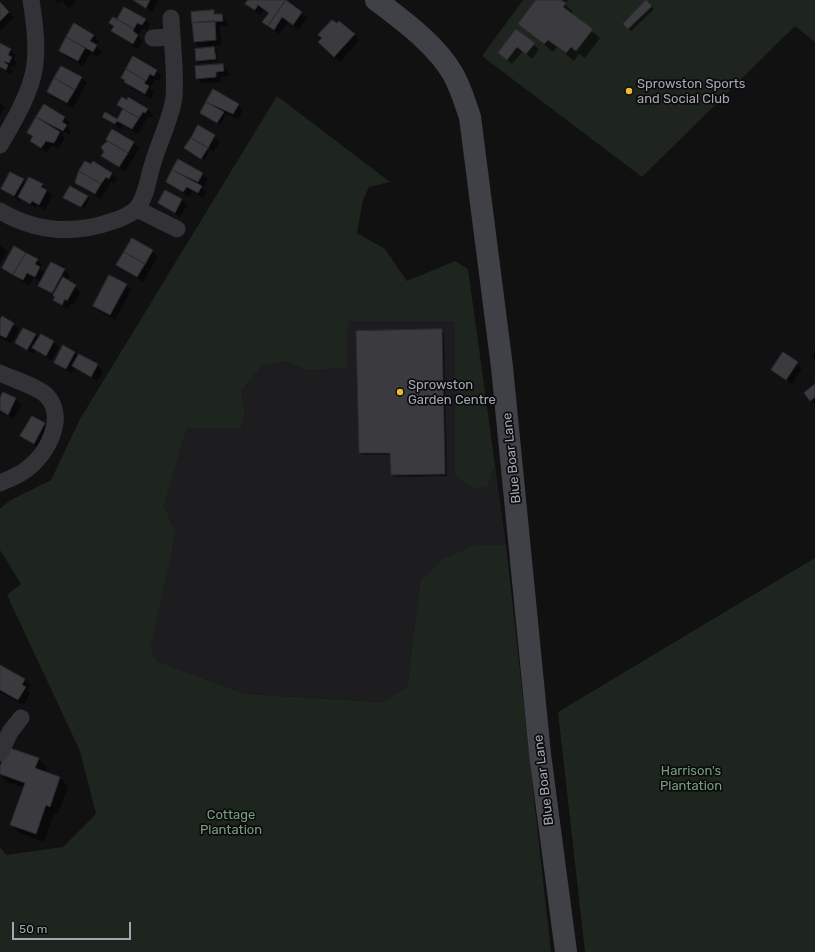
<!DOCTYPE html>
<html>
<head>
<meta charset="utf-8">
<style>
  body { margin:0 }
  #map { position:relative; width:815px; height:952px; overflow:hidden; background:#111112; font-family:Rubik,sans-serif }
  canvas { display:block }
  .scale { position:absolute; left:12px; top:922px; width:119px; height:18px; box-sizing:border-box; border:2px solid #a2a6b3; border-top:0; padding-left:5px; font-size:12px; line-height:14px; white-space:nowrap; color:#a2a6b3; -webkit-text-stroke:3px #0c0c0d; paint-order:stroke }
</style>
</head>
<body>
<div id="map">
<canvas width="815" height="952"></canvas>
<div class="scale">50 m</div>
</div>
<script>
const ctx = document.querySelector('canvas').getContext('2d');
ctx.lineJoin = 'round';
function fill(path, color) {
  ctx.fillStyle = color;
  ctx.fill(path, 'evenodd');
}
function stroke(path, color, width, dash) {
  ctx.strokeStyle = color;
  ctx.lineWidth = width;
  ctx.lineCap = dash ? 'butt' : 'round';
  ctx.setLineDash(dash || []);
  ctx.stroke(path);
}
function label(font, color, halo, rows, align = 'center') {
  ctx.font = font + ' Rubik,sans-serif';
  ctx.lineWidth = 3.5;
  ctx.setLineDash([]);
  ctx.textBaseline = 'middle';
  ctx.strokeStyle = halo;
  ctx.fillStyle = color;
  for (const [text, x, y, turn = 0] of rows) {
    ctx.save();
    ctx.translate(x, y);
    ctx.rotate((+turn || 0) * Math.PI / 180);
    ctx.textAlign = isNaN(turn) ? turn : align;
    if (halo) ctx.strokeText(text, 0, 0);
    ctx.fillText(text, 0, 0);
    ctx.restore();
  }
}
const built = new Path2D(`
  M348,321H455V475L488,486L495,465L506,545H475L420,581L407,689L381,702L246,694L157,661L151,648L176,533L164,506L187,428H241L245,415L241,391L261,367L285,361L306,370Z`);
const green = new Path2D(`
  M523,0H815V42L795,26L642,177L482,56Z
  M277,96L390,182L369,187L363,200L357,233L385,249L407,281L455,261L468,269L495,465L488,486L477,489L455,476V321H348L346,368L306,370L285,361L261,367L241,391L245,415L241,428H187L164,506L176,533L151,648L157,661L246,694L381,702L407,688L420,581L441,560L475,545H506L551,952H0V847L6,855L63,847L96,814L80,751L7,595L21,584L0,550V509L9,501L51,480L80,419Z
  M815,558V952H585L558,712Z`);
const shadow = new Path2D(`
  M54,0H76V1L69,8L61,0L58,4Z
  M131,0H157L158,1L152,12Z
  M249,0H284L307,18L299,29L288,22L279,34L263,22L269,14L264,10L260,15L247,3Z
  M537,0H568L565,4L573,12L572,14L600,38L585,58L579,54L574,61L557,47L553,52L519,24Z
  M646,2L654,9L631,31L624,24Z
  M0,3L14,17L0,31Z
  M124,8L145,20L150,25L147,30L143,28L138,36L143,41L138,49L112,31L115,27L110,23L117,21Z
  M213,11L218,15H222L227,20L228,26H220L221,45L200,47L195,42Z
  M74,25L93,35L99,41L96,46L102,51L98,57L91,53L83,66L65,56L60,50Z
  M516,31L539,49L532,59L523,51L512,64L499,53Z
  M354,35L359,40L340,62L324,47Z
  M0,44L16,55L13,60L17,63L14,68L10,66L9,67L13,71L11,74L0,68Z
  M214,48L216,50L218,61L199,63L197,61Z
  M133,58L156,71L162,76L159,81L155,79L150,88L154,92L151,99L130,87L122,78Z
  M223,65L228,70L229,76L221,77V82L202,83L197,78Z
  M81,77L87,83L73,108L53,97L48,92Z
  M213,91L238,105L243,110L238,119L226,114L220,125L201,113Z
  M129,98L148,109L153,115L151,118L148,116L138,134L123,125L120,129L104,117L118,120L124,110L118,105L127,101Z
  M0,102L5,107L0,115Z
  M44,106L65,118L70,123L67,127L71,131L69,135L64,132L62,135L65,138L59,148L51,146L47,153L31,141L33,137L28,133Z
  M198,127L220,142L213,152L208,147L207,149L209,151L204,160L186,148Z
  M134,143L139,148L125,172L102,156Z
  M179,160L203,174L208,179L204,187L200,186L206,192L203,198L192,191L189,197L167,182Z
  M93,163L112,173L117,179L114,184L111,182L101,199L82,188L76,183Z
  M23,180L26,184L42,185L48,190L52,196L45,210L37,206L36,208L21,199L20,201L2,188Z
  M166,191L182,200L187,205L180,217L159,203Z
  M87,196L90,199L84,209L67,200Z
  M0,245L7,252L0,264Z
  M152,251L158,256L143,282L123,270L118,265Z
  M37,260L42,265L40,269L46,274L64,270L70,275L67,281L81,292L73,305L71,304L67,309L55,299V296L39,285L41,282L33,278L29,285L8,273L3,268Z
  M126,285L131,290L115,320L99,311L94,306Z
  M0,316L19,329L11,343L0,337Z
  M441,330L444,333L447,476L394,477L392,475L391,455H362L360,453L357,332Z
  M35,335L39,339L53,342L59,347L51,360L35,350L33,354L16,343Z
  M63,347L79,357L97,365L103,371L97,381L75,368L71,374L55,362Z
  M815,350V359L812,356Z
  M797,363L802,368L792,384L773,370Z
  M815,385V405L805,393Z
  M4,393L16,399L21,405L13,419L0,411V400Z
  M44,424L50,429L39,448L22,436Z
  M0,666L25,680L30,685L27,690L30,693L24,705L1,693L0,694Z
  M38,759L47,767L45,772L60,778L68,786L58,814L54,813L44,842L20,833L11,825L25,788L7,782L0,774V770Z`);
const building = new Path2D(`
  M133,0H150L146,8Z
  M248,0H286L268,26L262,22L269,13L258,5L255,10L245,4Z
  M286,0L302,12L293,25L282,17L274,30L268,26Z
  M536,0H561L566,3L563,7L593,29L576,51L571,47L566,53L548,40L544,44L518,24Z
  M646,0L652,6L628,29L623,24Z
  M0,2L9,12L0,21Z
  M124,7L146,19L142,25L137,23L134,29L117,19Z
  M214,10V14H222L223,21L192,23L191,12Z
  M113,17L134,29L133,31L138,35L133,44L111,31L114,26L109,23Z
  M332,20L337,23L339,21L355,34L334,57L318,42L322,38L318,35Z
  M215,21L216,40L194,42L192,23Z
  M74,23L94,35L90,41L97,45L93,52L66,37Z
  M516,29L535,43L526,54L517,47L507,60L498,53Z
  M66,37L85,48L78,61L59,51Z
  M0,43L11,49L8,55L12,57L9,63L4,61V62L8,65L6,70L0,67Z
  M214,47L216,59L196,61L195,49Z
  M133,56L157,70L154,76L150,74L146,81L126,69Z
  M223,64L224,71L216,72V77L196,79L195,66Z
  M61,66L82,77L75,90L54,78Z
  M126,69L146,81L144,83L149,86L145,94L124,82L125,80L121,78Z
  M54,78L75,90L67,103L47,92Z
  M213,89L239,104L233,114L206,102Z
  M122,97L127,100L128,97L148,109L145,113L143,112L139,118L117,105Z
  M206,102L224,112L217,123L200,113Z
  M44,104L65,117L62,122L67,125L63,131L36,117Z
  M123,109L139,118L132,129L117,121L115,124L102,117L105,112L117,119Z
  M36,117L60,132L54,143L46,141L41,148L30,141L33,136L27,133Z
  M198,125L215,135L208,148L191,138Z
  M112,129L134,142L128,153L106,140Z
  M191,138L208,148L201,159L184,148Z
  M108,141L128,153L119,167L101,156L104,152L101,147Z
  M178,159L203,173L198,182L172,170Z
  M85,161L91,164L93,161L112,173L109,179L106,177L101,184L79,171Z
  M172,170L202,186L198,193L187,187L183,192L166,182Z
  M79,171L101,184L95,194L75,183Z
  M10,172L24,179L14,196L1,189Z
  M29,177L43,184L41,187L47,190L39,205L32,201L30,204L18,197Z
  M70,186L88,196L81,207L63,198Z
  M165,190L182,199L175,213L158,203Z
  M132,238L153,250L145,264L124,252Z
  M14,246L26,253L13,275L2,268Z
  M124,252L145,264L137,277L116,265Z
  M26,253L38,259L35,264L40,267L35,277L27,273L23,280L13,275Z
  M51,262L65,269L52,293L38,286Z
  M109,275L127,284L110,315L93,306Z
  M63,277L76,285L67,301L65,299L62,305L53,300L55,297L53,295Z
  M2,316L14,323L6,338L0,335V320Z
  M23,328L36,334L27,350L15,343Z
  M442,329L445,474L391,475L390,453H359L356,331Z
  M41,334L54,341L46,356L32,348Z
  M63,345L75,352L66,369L54,363Z
  M783,352L798,362L786,380L771,370Z
  M79,354L98,364L91,377L72,366Z
  M815,384V397L810,401L804,393Z
  M3,392L16,398L8,415L0,410V398Z
  M32,416L45,423L34,444L20,436Z
  M0,665L25,679L22,685L26,687L18,700L0,690Z
  M7,747L39,758L35,768L60,777L50,807L46,805L36,834L10,825L25,783L0,774V767Z`);
const street = new Path2D(`
  M153,38L172,37
  M0,145C12,124 25,103 32,79C39,55 35,25 31,0
  M137,209L177,229
  M0,211C36,232 74,235 113,221C120,219 132,214 137,208C147,196 148,177 153,163C159,141 171,120 174,97C176,71 172,44 171,18
  M0,373C12,379 39,387 47,396C67,418 47,454 27,469C20,475 9,479 0,483
  M0,753L10,732L21,718`);
const secondary = new Path2D(`
  M376,0C402,20 437,45 453,74C461,88 465,103 470,117L502,367L540,754L566,952`);
const markers = [
  [629,91,4,"#efbd2c"],
  [400,392,4,"#efbd2c"]
];
const poiNames = [
  ["Sprowston Sports",637,84],
  ["and Social Club",637,99],
  ["Sprowston",408,385],
  ["Garden Centre",408,400]
];
const streetNames = [
  ["Blue Boar Lane",512,458,-96],
  ["Blue Boar Lane",544,780,-97]
];
const parkNames = [
  ["Harrison's",691,771],
  ["Plantation",691,786],
  ["Cottage",231,815],
  ["Plantation",231,830]
];
fill(built, '#1d1d1f');
fill(green, '#1d251e');
fill(shadow, '#0007');
fill(building, '#3b3b3f');
stroke(building, '#2b2b2e', 1);
stroke(street, '#323237', 17);
stroke(secondary, '#404147', 22);
for (const [x, y, r, color] of markers) {
  const dot = new Path2D();
  dot.arc(x, y, r, 0, 2 * Math.PI);
  ctx.fillStyle = color;
  ctx.fill(dot);
  stroke(dot, '#0c0c0d', 1.5);
}
label('13px', '#a2a6b3', '#0c0c0d', poiNames, 'left');
label('13px', '#a2a6b3', '#0c0c0d', streetNames);
label('13px', '#799e7e', '#0c0c0d', parkNames);
</script>
</body>
</html>
